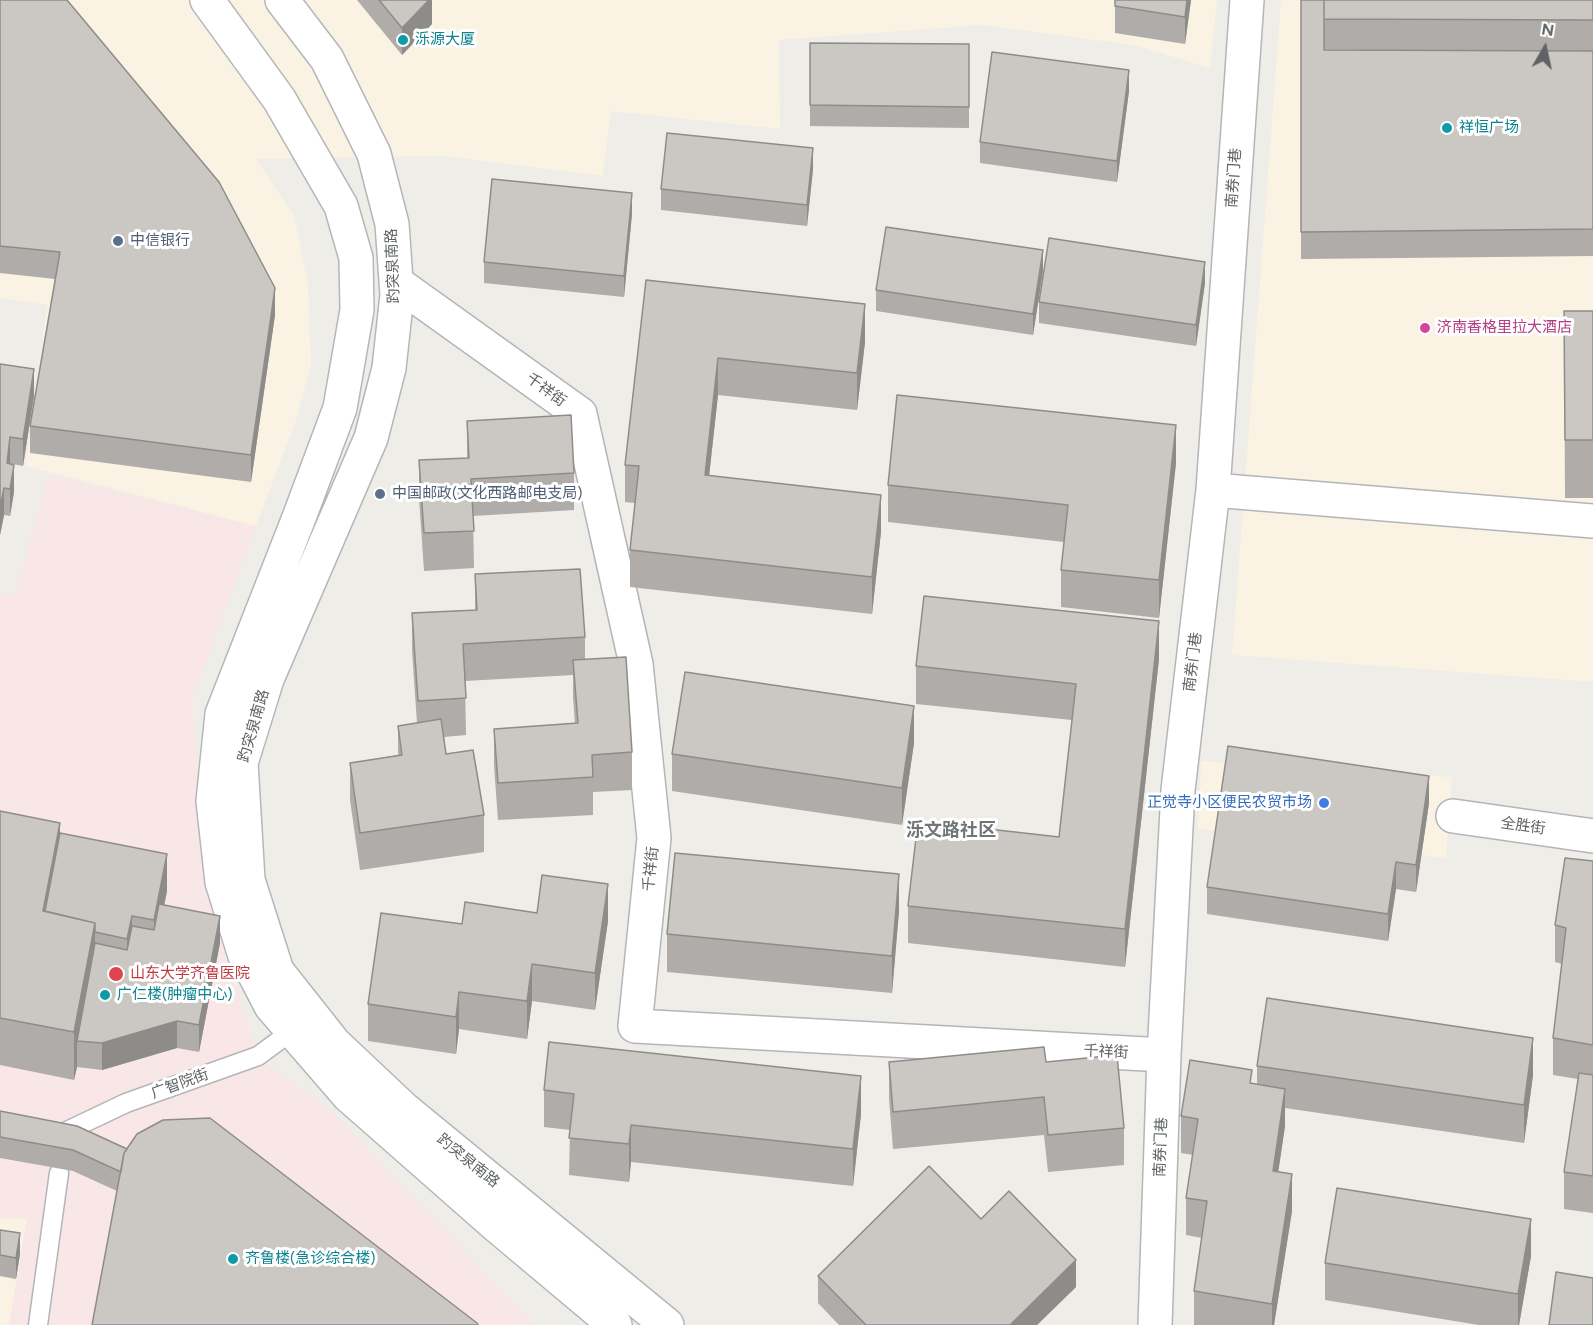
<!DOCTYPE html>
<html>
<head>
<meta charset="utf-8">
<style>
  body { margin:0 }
  #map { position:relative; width:1593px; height:1325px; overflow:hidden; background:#efede8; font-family:Figtree,sans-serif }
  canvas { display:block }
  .north { position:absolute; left:1515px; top:18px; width:60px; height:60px; -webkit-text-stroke:4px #fff; paint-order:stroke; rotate:9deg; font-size:16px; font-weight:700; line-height:24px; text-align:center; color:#5f6366 }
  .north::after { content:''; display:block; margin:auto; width:21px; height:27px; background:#5f6366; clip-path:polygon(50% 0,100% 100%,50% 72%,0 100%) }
</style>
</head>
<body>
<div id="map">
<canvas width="1593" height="1325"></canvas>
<div class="north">N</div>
</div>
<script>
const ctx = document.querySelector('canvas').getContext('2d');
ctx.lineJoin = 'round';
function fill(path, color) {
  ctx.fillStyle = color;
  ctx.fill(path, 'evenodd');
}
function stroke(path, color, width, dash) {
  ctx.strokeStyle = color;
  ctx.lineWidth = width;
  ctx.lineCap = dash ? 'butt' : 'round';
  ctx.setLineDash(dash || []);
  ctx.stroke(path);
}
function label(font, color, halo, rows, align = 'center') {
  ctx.font = font + ' Figtree,"Noto Sans SC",sans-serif';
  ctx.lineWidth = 6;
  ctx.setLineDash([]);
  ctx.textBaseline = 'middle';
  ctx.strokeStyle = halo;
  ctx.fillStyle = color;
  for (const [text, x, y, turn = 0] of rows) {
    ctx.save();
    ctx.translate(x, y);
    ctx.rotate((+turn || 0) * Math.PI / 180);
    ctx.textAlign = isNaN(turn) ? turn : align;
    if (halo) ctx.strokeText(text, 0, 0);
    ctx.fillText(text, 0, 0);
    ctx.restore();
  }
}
const commercial = new Path2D(`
  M0,0H1217L1210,68L1133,45L982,25L779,40L780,129L611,111L603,176L444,156L256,159L295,217L308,286L311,365L296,420L256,526L26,466L47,305L0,298Z
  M1281,0H1593V682L1232,655Z
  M1201,761L1452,777L1446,858L1198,829Z
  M0,1218H27L9,1325H0Z`);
const medical = new Path2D(`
  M48,475L256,526L192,701L207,891L258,1056L335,1115L535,1325H9L27,1219L0,1218V594L14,597Z`);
const lane = new Path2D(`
  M65,1132L126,1103L258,1056L292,1031
  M38,1325L59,1173`);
const street = new Path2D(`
  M397,283L580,414L636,664L654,838L635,1026L1164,1055
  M1213,490L1593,521
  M1453,816L1593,836
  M1155,1325L1164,1055L1178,790L1213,490L1247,0`);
const secondary = new Path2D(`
  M207,0L279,99L341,206L356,258L357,310L340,408L300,515L222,714L213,801L222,882L245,956L271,1006L348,1095L497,1226L615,1325
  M282,0L327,59L374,154L392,224L397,295L389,368L371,438L267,679L241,763L248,880L277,971L334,1043L404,1109L667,1325`);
const wall = new Path2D(`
  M0,0L275,315L251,482L30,453V426L55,279L0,273Z
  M357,0H432V24L402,55Z
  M1115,0H1191L1185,44L1115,33Z
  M1301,0H1593V256L1301,259Z
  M810,43L969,44V128L810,126Z
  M1129,91L1117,182L980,163V142Z
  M813,169L807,226L661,210V189Z
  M632,214L624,297L484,283V262Z
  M1043,271L1033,335L876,311V290Z
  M646,280L865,342L857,410L718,395L709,476L881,532L872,614L630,587V550L635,503L625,502V465Z
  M1205,283L1196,346L1039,323V302Z
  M1564,311H1593V498H1565Z
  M0,364L34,396L23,466L13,464L14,492L10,516L4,515L0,535Z
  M467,421L574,473V510L473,516L474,568L424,571L419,498V460L467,458Z
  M1176,463L1159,618L1061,607V570L1064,542L888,522V485Z
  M475,574L585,637V659L632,752V790L593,792V815L498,820L494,766V729L575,724L573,697V675L465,681L466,735L444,737L446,754L484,815V852L360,870L350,800V763L398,755V726L417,723L412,651V613L475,610Z
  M1159,659L1125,967L908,943V906L1059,837L1072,720L916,704V666Z
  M914,743L902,825L672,791V754Z
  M1429,803L1416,892L1396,889L1388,941L1207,914V887Z
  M0,811L60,833L167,891L164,905L220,943L199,1052L177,1048L102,1070L77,1067L74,1080L0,1065Z
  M1593,861V1213L1564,1209V1172L1578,1079L1553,1075V1038L1562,964L1555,962V925Z
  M899,911L892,993L667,972V934Z
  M537,913L608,921L595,1010L532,1001L527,1039L459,1029L456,1054L368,1041V1004L462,924Z
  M889,1062H1046L1124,1128V1165L1048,1172L1044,1135L893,1149L889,1099Z
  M1257,1066L1533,1075L1524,1143L1285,1108V1126L1278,1172L1292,1211L1274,1325H1194V1291L1202,1238L1186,1235V1198L1193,1155L1181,1153V1116L1252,1083L1257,1084Z
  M544,1090L861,1114L853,1186L631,1162L629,1182L569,1175L570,1130L544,1127Z
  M0,1111L127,1149L117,1191L73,1171L0,1158Z
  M981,1219L1076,1287L1037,1325H839L818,1303V1276Z
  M0,1230L20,1254L16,1279L0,1276Z
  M1531,1256L1519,1325H1479L1325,1300V1263Z`);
const shadedWall = new Path2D(`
  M429,0H432V24L402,55V28Z
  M1187,0H1191L1185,44V17Z
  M1129,70V91L1117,182V161Z
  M813,148V169L807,226V205Z
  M632,193V214L624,297V276Z
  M1043,250V271L1033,335V314Z
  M1205,262V283L1196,346V325Z
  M275,288V315L251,482V455Z
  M865,304V342L857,410V373Z
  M718,358V395L705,513V475Z
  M34,369V396L23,466V439Z
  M1176,425V463L1159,618V580Z
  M10,437V464L7,490V463Z
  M14,465V492L10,516V489Z
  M4,488V515L0,535V508Z
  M881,495V532L872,614V577Z
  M1159,621V659L1125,967V929Z
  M914,706V743L902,825V788Z
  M1429,776V803L1416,892V865Z
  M60,823V870L50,922L43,911Z
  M167,854V891L154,957V920Z
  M1396,862V889L1388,941V914Z
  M899,874V911L892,993V956Z
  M608,884V921L595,1010V973Z
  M132,916V953L127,977V939Z
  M220,916V943L199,1052V1025Z
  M95,923V970L77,1041V1067L74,1080V1032Z
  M532,964V1001L527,1039V1001Z
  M459,992V1029L456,1054V1017Z
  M177,1021V1048L102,1070V1043Z
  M1533,1038V1075L1524,1143V1105Z
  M861,1076V1114L853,1186V1149Z
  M1285,1089V1126L1273,1208V1171Z
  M631,1125V1162L629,1182V1144Z
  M1292,1174V1211L1274,1325H1272V1304Z
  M1531,1219V1256L1519,1325H1518V1294Z
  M20,1233V1254L16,1279V1258Z
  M1076,1260V1287L1037,1325H1010Z`);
const building = new Path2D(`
  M0,0H67L219,182L275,288L251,455L30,426L60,252L0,246Z
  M379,0H429L402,28Z
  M1115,0H1187L1185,17L1115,6Z
  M1301,0H1324V50L1593,51V229L1301,232Z
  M1324,0H1593V20L1324,19Z
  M810,43L969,44V107L810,105Z
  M992,52L1129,70L1117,161L980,142Z
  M667,133L813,148L807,205L661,189Z
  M492,179L632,193L624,276L484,262Z
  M886,227L1043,250L1033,314L876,290Z
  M1049,238L1205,262L1196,325L1039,302Z
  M646,280L865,304L857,373L718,358L705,475L881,495L872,577L630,550L639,466L625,465Z
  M1564,311H1593V440H1565Z
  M0,364L34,369L23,439L10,437L7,463L14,465L10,489L4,488L0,508Z
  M897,395L1176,425L1159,580L1061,570L1068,505L888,485Z
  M571,415L574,473L471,479L474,531L424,533L419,460L469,458L467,421Z
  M580,569L585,637L463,644L466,698L418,701L412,613L477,610L475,574Z
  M924,596L1159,621L1125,929L908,906L918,821L1059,837L1076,684L916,666Z
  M626,657L632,752L592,755L593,777L498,783L494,729L578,723L573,660Z
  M685,672L914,706L902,788L672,754Z
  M441,719L446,754L473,750L484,815L360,833L350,763L402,755L398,726Z
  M1228,746L1429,776L1416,865L1396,862L1388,914L1207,887Z
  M0,811L60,823L43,911L95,923L74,1032L0,1018Z
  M60,833L167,854L154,920L132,916L127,939L95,932V923L45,911Z
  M675,853L899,874L892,956L667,934Z
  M1565,858L1593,861V1045L1553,1038L1566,928L1555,925Z
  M542,875L608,884L595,973L532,964L527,1001L459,992L456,1017L368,1004L381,913L462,924L465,902L537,913Z
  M159,904L220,916L199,1025L177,1021L102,1043L77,1041L95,943L127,950L132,926L154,930Z
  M1267,998L1533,1038L1524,1105L1257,1066Z
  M549,1042L861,1076L853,1149L631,1125L629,1144L569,1138L574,1094L544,1090Z
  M1044,1047L1046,1062L1117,1055L1124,1128L1048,1135L1044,1097L893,1112L889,1062Z
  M1190,1060L1252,1070L1250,1083L1285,1089L1273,1171L1292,1174L1272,1304L1194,1291L1207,1201L1186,1198L1198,1119L1181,1116Z
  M1579,1073L1593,1075V1176L1564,1172Z
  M0,1111L77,1126L127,1149L124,1153L121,1172L73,1150L0,1137Z
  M210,1118L477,1323L478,1325H92L124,1153L137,1134L163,1120Z
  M929,1166L981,1219L1009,1191L1076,1260L1010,1325H866L818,1276Z
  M1337,1188L1531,1219L1518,1294L1325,1263Z
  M0,1230L20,1233L16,1258L0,1255Z
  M1556,1272L1593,1278V1325H1549Z`);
const markers = [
  [403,40,6,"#0f9aa8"],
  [1447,128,6,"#0f9aa8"],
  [118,241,6,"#5c6f8a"],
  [1425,328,6,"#d1479c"],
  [380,494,6,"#5c6f8a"],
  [1324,803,6,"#3f7fe0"],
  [116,974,8,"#e0444e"],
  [105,995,6,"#0f9aa8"],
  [233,1259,6,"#0f9aa8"]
];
const cultureNames = [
  ["泺源大厦",415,40],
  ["祥恒广场",1459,128],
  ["广仁楼(肿瘤中心)",117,995],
  ["齐鲁楼(急诊综合楼)",245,1259]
];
const streetNames = [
  ["南券门巷",1234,178,-86],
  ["趵突泉南路",393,266,-92],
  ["千祥街",546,390,36],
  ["南券门巷",1193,662,-83],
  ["趵突泉南路",254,726,-74],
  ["全胜街",1523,826,8],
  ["千祥街",651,869,-84],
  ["千祥街",1106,1052,3],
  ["广智院街",180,1084,-20],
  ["南券门巷",1161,1147,-88],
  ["趵突泉南路",468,1161,39]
];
const serviceNames = [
  ["中信银行",130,241],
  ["中国邮政(文化西路邮电支局)",392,494]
];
const hotelNames = [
  ["济南香格里拉大酒店",1437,328]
];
const shopNames = [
  ["正觉寺小区便民农贸市场",1312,803]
];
const healthNames = [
  ["山东大学齐鲁医院",130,974]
];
const quarterNames = [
  ["泺文路社区",951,831]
];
fill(commercial, '#faf2e2');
fill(medical, '#f9e7e8');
stroke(lane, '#b3b5b8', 21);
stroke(street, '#b3b5b8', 36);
stroke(secondary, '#b4b7ba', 36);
stroke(lane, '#fff', 18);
stroke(street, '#fff', 33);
stroke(secondary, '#fff', 33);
fill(wall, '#afaca9');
fill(shadedWall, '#8e8c89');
fill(building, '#cbc8c4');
stroke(building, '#8e8c89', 1.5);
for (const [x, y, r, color] of markers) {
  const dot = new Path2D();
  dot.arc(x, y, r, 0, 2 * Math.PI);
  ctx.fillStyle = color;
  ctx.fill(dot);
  stroke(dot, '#fff', 2);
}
label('15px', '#0d838f', '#fff', cultureNames, 'left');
label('15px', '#5f6366', '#fff', streetNames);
label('15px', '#4e5e75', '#fff', serviceNames, 'left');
label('15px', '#b23c85', '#fff', hotelNames, 'left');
label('15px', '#366cbe', '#fff', shopNames, 'right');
label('15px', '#be3a42', '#fff', healthNames, 'left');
label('bold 18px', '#707578', '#fff', quarterNames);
</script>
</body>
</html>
